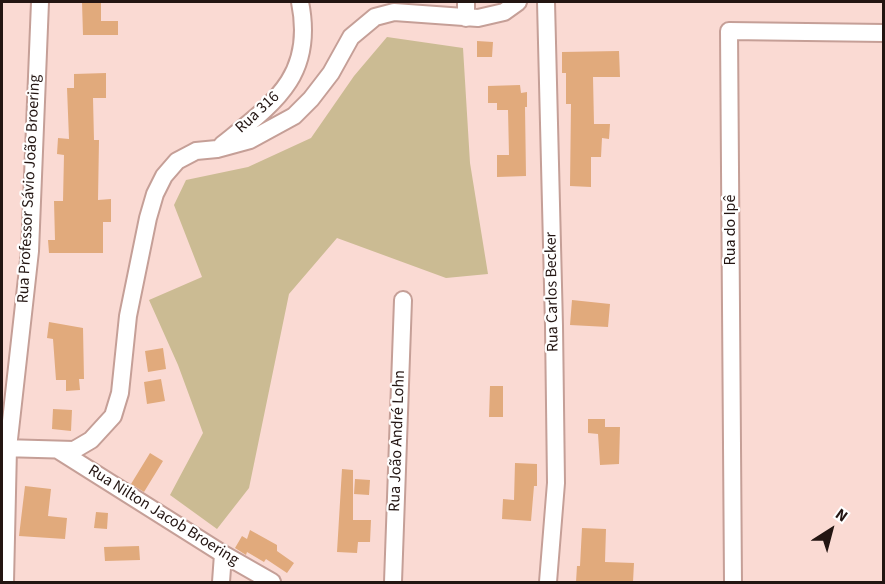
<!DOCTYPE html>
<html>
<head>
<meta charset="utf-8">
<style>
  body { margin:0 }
  #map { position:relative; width:885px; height:584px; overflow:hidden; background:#fadad3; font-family:"Source Sans 3",sans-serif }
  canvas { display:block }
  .frame { position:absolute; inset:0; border:3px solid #231512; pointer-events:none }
  .north { position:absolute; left:801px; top:500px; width:60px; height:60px; -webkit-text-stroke:4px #fff; paint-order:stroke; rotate:36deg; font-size:16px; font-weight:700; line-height:24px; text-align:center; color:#231512 }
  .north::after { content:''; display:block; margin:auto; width:21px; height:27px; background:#231512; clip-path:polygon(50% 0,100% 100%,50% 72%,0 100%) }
</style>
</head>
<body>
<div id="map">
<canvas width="885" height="584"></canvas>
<div class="frame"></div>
<div class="north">N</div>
</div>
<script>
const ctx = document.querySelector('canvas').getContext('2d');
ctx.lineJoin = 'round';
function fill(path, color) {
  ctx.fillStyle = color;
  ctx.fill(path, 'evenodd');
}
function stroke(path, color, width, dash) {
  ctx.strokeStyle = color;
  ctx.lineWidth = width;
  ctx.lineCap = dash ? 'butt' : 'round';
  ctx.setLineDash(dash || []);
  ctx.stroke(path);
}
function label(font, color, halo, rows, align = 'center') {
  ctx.font = font + ' "Source Sans 3",sans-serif';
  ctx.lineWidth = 4.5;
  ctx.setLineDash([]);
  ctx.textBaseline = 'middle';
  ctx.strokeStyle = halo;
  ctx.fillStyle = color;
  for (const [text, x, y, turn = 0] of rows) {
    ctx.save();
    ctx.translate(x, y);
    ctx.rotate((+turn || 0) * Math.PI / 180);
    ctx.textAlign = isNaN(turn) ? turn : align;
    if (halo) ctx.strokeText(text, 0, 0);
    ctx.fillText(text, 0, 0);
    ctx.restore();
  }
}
const green = new Path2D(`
  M387,37L463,48L470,163L488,274L446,278L337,238L289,294L249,488L217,529L170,495L203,433L178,365L149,300L202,277L174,205L186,180L248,167L311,138L354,76Z`);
const building = new Path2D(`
  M82,2H101V21H118V35H83Z
  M477,41L493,42L492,57H477Z
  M619,51L620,77H593L594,124H610L609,139L602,138L601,157H591V187L570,186L571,104H566V73H562V52Z
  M106,73V98H93L94,140H99L98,200L111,199V222H103V253H49L48,240H55L54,201H63L64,155L57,154L58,138L69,139L67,88H74V74Z
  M520,85L521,93L527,92V107H525L526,176L497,177V155H509L508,110H497V103H488V86Z
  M572,300L610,304L608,327L570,325Z
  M49,322L83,328L84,379H79L80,390L66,391V380H56L53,339L47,338Z
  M163,348L166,369L148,372L145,351Z
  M161,379L165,401L147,404L144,382Z
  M490,386H503V417H489Z
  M53,409L72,410L71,431L52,429Z
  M588,419H605V427H620L619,464L600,465L598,434L588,433Z
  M150,453L163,461L144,492L131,484Z
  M515,463L537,464V486H534L531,521L502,519L503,499L514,500Z
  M342,469L353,470V520H371L370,542H358L357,553L337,552Z
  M355,479L370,480L369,495L354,494Z
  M25,486L51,489L48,516L67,518L65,539L19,536Z
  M96,512L108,513L107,529L94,528Z
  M582,528L606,529L605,562L634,563L633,582H576L577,566H580Z
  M250,530L277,545V551L294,563L287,573L266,559L264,562L247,552L246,555L235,548L242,536L247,539Z
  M139,546L140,560L105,561L104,547Z`);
const street = new Path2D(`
  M546,2L554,326L556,483L548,582
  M466,18V2
  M222,145C274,103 315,76 300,2
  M2,448L74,450L91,440L113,416L120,393L128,316L148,218L155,194L164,176L177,161L196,151L217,149L250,140L294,116L311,99L331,73L351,37L375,17L394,12L478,18L504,12L518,2
  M58,450L223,554L272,582
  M5,582L8,448L30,251L40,2
  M221,582L223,554
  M393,582L403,300
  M733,582L729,31L884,33`);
const streetNames = [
  ["Rua 316",258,113,-43],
  ["Rua Professor Sávio João Broering",30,189,-87],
  ["Rua do Ipê",731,230,-90],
  ["Rua Carlos Becker",553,292,-91],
  ["Rua João André Lohn",398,441,-88],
  ["Rua Nilton Jacob Broering",163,516,32]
];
fill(green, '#cbbb93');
fill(building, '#e1aa7c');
stroke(street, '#c59f97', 20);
stroke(street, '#fff', 16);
label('16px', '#231512', '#fff', streetNames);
</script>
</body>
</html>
